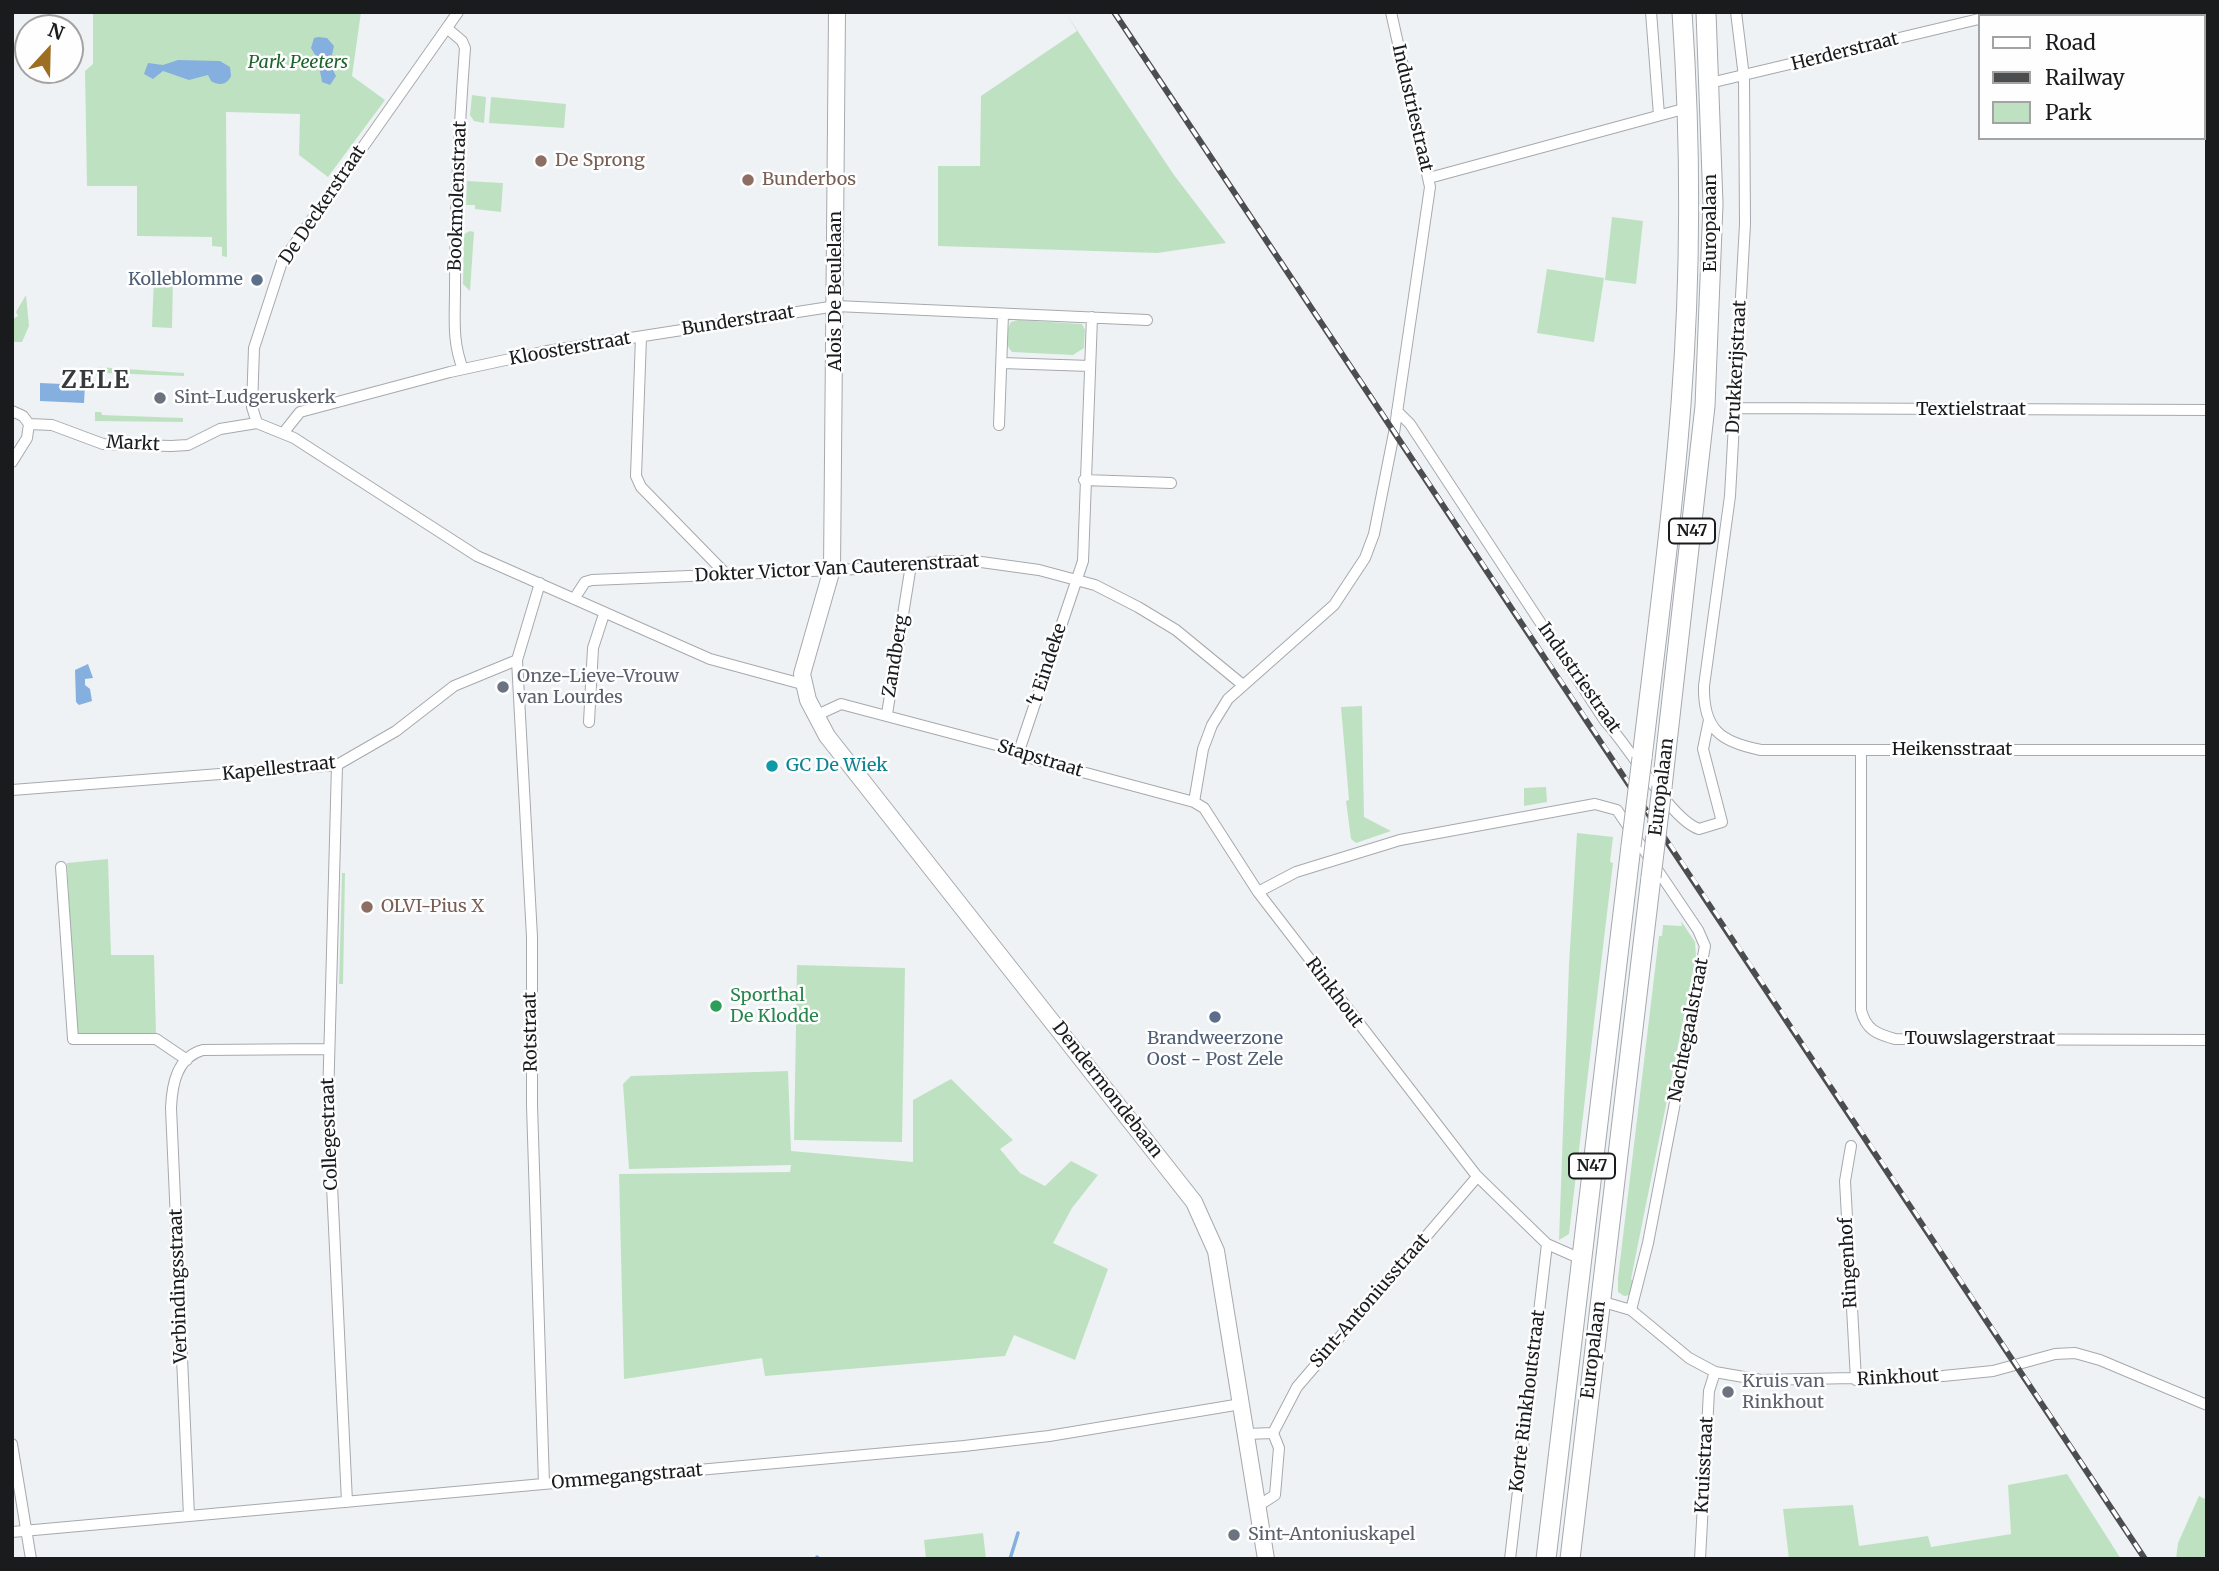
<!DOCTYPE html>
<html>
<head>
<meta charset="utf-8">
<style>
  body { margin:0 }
  #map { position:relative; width:2219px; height:1571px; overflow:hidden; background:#eef2f5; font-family:Merriweather,serif }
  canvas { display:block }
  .frame { position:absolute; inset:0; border:14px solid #1a1b1d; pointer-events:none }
  .legend { position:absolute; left:1978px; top:14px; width:228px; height:126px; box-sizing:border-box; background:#fefefe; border:2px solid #a3a3a4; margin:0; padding:9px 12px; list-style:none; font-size:21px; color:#1a1b1d }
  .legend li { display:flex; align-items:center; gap:14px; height:35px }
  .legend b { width:35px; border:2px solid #a3a3a4 }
  .north { position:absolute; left:14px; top:14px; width:70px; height:70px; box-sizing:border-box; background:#fefefe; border:2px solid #a3a3a4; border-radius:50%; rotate:22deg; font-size:19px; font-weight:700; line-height:28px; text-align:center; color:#1a1b1d }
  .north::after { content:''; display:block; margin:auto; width:24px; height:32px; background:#9e6f21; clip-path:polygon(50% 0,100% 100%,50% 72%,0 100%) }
</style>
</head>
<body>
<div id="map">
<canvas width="2219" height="1571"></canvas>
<div class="frame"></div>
<ul class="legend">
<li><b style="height:9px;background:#fff"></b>Road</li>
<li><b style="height:9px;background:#4b4d4f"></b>Railway</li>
<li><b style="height:19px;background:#bee2c1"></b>Park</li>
</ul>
<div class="north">N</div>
</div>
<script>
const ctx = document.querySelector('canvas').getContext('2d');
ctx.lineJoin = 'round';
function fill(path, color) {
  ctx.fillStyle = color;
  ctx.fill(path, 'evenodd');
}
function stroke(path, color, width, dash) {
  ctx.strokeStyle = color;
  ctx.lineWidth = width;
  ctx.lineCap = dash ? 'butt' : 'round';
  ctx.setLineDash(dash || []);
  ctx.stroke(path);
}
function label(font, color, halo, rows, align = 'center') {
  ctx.font = font + ' Merriweather,serif';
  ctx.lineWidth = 5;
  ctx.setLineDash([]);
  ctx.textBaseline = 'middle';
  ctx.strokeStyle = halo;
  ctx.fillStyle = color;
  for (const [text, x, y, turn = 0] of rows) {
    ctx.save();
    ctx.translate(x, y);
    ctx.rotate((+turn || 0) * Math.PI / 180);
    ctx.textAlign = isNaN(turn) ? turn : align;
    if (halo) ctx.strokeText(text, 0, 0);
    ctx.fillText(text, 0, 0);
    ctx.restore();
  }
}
const green = new Path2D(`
  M93,12H361L352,76L385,100L328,177L299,155L300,114L226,112L227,257L222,256V247L212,246V237L137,236V186H87L85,71L93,64Z
  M1065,12L1174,175L1226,243L1157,253L938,246V166H980L981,96L1077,31Z
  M472,95L486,97L484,123L474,121L470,115Z
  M491,97L566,104L564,128L489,123Z
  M467,181L503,183L501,212L475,209V205H466Z
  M1612,217L1643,221L1636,284L1605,280Z
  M470,231L474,232L470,291L463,284L464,234Z
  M1547,269L1604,278L1594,342L1537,333Z
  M154,278H173L172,328L152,327Z
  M26,295L29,326L22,342H12L13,319L18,316L16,312Z
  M1018,320L1082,324L1085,330L1084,348L1073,355L1012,352C1004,344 1006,331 1011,322Z
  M97,367L184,373V376L103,373V376H96Z
  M95,412H101L102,415L183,418V422L95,421Z
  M1362,706L1364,817L1391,831L1356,843L1351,839L1346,801L1349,800L1341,707Z
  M1546,787L1547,802L1524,806V788Z
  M1577,833L1613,837L1610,862L1613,863L1569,1234L1559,1240L1569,965Z
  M108,859L111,955H154L156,1035H76L67,863Z
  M342,873H345L343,984H339Z
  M1681,921L1695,942L1696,956L1631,1279L1634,1282L1630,1295L1624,1296L1618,1292V1278L1659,936H1662L1663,925L1682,926Z
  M797,965L905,968L902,1142L794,1140Z
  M788,1071L791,1151L913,1162V1100L951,1079L1013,1140L1000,1149L1020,1173L1045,1186L1071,1161L1098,1175L1072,1208L1053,1243L1108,1269L1075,1360L1014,1335L1005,1356L765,1376L762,1358L624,1379L619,1174L790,1172L791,1165L629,1169L623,1084L631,1076Z
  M2067,1474L2121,1559H1789L1783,1509L1853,1505L1859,1546L1928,1536L1931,1547L2011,1534L2008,1485Z
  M2199,1496L2207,1500V1559H2176L2178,1543Z
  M983,1533L986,1559H926L924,1540Z`);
const water = new Path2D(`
  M318,37L327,38L334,46L330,64L336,76L330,85L322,82L318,60L311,48L314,38Z
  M178,60L220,61L230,67L231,76C227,85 219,86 211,81L208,75L189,80L163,71L153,79L144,74L148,63L163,65Z
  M40,383L85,385L84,403L40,401Z
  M88,664L93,678L85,679V685L90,689L92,701L79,705L76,702L75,670Z`);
const stream = new Path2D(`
  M817,1557L819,1559
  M1010,1559L1018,1533`);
const street = new Path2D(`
  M1651,12L1659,115
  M1736,12L1744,77L1745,224L1730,496L1704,686C1703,729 1720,742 1761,750H2207
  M1990,16L2004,12
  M448,29L462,41L465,48C459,129 455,209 455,290C455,318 452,342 463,369
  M1710,83L1979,19
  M1429,178L1687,108
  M641,337L636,476L641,487L726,574
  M1002,363L1090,366
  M1735,408L2207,410
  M12,411L23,416L29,424
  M1397,411L1410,424L1605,721C1629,746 1671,820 1699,829L1722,822L1703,749L1709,720
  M257,423L294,438L477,556L710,659L802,684
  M257,423L252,407L254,348L282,262L458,12
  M29,424L52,425L103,444L171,446L188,445L220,429L257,423
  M999,425L1003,314
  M284,432L300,412L450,372L547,351L836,306L1147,320
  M12,462L27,438L29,424
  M1084,480L1171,483
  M540,583L517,660L532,937V1105L544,1484
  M574,599L585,582L592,580L883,568L943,561H974L1039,570L1095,585L1138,607L1176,630L1243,685
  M887,714L911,565
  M815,716L841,704L1019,751L1030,758L1194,802L1204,808L1258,892L1476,1175L1547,1244L1581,1259
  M589,722L593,648L604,614
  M1861,750V1010C1866,1030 1877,1034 1895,1039L2207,1040
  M1019,751L1083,561L1092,317
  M337,765L328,1101L347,1502
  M12,790L337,765L396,731L454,686L517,660
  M1194,802L1203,749L1212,725L1228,699L1334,605L1365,558L1374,534L1394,433L1430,187L1391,12
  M61,867L73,1039H156L187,1060
  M1258,892L1296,872L1400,840L1595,804L1617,810L1698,930L1705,946L1648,1243L1631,1310
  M1851,1146L1845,1181L1856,1380
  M1600,1301L1631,1310L1689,1358L1715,1372L1761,1380L1943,1376L1993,1371L2055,1354L2075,1353L2100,1360L2207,1405
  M1246,1434L1273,1433L1297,1387L1477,1177
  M12,1444L31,1559
  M1258,1506L1275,1495L1279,1448L1273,1433
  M189,1516L171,1108C172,1084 177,1057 203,1050L328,1049
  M12,1532L964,1446L1049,1436L1241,1404
  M1510,1559L1547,1244
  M1700,1559L1709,1391L1715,1372`);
const secondary = new Path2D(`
  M837,12L832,569L802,674L808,700L827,736L1194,1202L1216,1251L1266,1559`);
const highway = new Path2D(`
  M1642,758C1656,640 1672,522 1681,404C1691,274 1691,142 1682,12
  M1662,787L1705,406L1713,204L1706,12
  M1546,1559L1631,846
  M1570,1559L1651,877`);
const rail = new Path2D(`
  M1114,12C1458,528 1804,1042 2145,1559`);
const highwayBridge = new Path2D(`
  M1631,846L1642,758
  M1651,877L1662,787`);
const markers = [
  [541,161,7,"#8d6e63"],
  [748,180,7,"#8d6e63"],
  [257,280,7,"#5c6f8a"],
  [160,398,7,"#6b7280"],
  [503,687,7,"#6b7280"],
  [772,766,7,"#0f9aa8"],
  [367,907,7,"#8d6e63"],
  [716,1006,7,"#2e9e5b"],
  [1215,1017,7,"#5c6f8a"],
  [1728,1392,7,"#6b7280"],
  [1234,1535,7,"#6b7280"]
];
const shields = [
  [1692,531,46],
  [1592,1166,46]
];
const shieldNames = [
  ["N47",1692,531],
  ["N47",1592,1166]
];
const streetNames = [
  ["Herderstraat",1845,52,-14],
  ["Industriestraat",1412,108,77],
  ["Bookmolenstraat",458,196,-88],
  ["De Deckerstraat",323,205,-56],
  ["Europalaan",1711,223,-90],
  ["Alois De Beulelaan",836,291,-90],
  ["Bunderstraat",738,321,-9],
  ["Kloosterstraat",570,349,-10],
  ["Drukkerijstraat",1737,367,-87],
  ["Textielstraat",1971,410],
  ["Markt",133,444,3],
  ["Dokter Victor Van Cauterenstraat",837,569,-3],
  ["Zandberg",896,656,-81],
  ["'t Eindeke",1048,665,-72],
  ["Industriestraat",1579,678,55],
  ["Heikensstraat",1952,750],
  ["Stapstraat",1040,759,17],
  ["Kapellestraat",279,769,-6],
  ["Europalaan",1662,787,-83],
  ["Rinkhout",1334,993,53],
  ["Nachtegaalstraat",1689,1030,-79],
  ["Rotstraat",531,1032,-91],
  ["Touwslagerstraat",1980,1039],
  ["Dendermondebaan",1107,1090,52],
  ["Collegestraat",330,1134,-92],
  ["Ringenhof",1849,1263,-93],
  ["Verbindingsstraat",179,1286,-92],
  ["Sint-Antoniusstraat",1370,1301,-49],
  ["Europalaan",1594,1350,-83],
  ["Rinkhout",1898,1378,-3],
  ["Korte Rinkhoutstraat",1528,1401,-83],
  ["Kruisstraat",1705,1465,-87],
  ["Ommegangstraat",627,1477,-5]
];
const parkNames = [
  ["Park Peeters",298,63]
];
const educationNames = [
  ["De Sprong",555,161],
  ["Bunderbos",762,180],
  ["OLVI-Pius X",381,907]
];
const serviceNames = [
  ["Kolleblomme",243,280],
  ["Brandweerzone",1215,1039,"center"],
  ["Oost - Post Zele",1215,1060,"center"]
];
const worshipNames = [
  ["Sint-Ludgeruskerk",174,398],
  ["Onze-Lieve-Vrouw",517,677],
  ["van Lourdes",517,698],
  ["Kruis van",1742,1382],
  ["Rinkhout",1742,1403],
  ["Sint-Antoniuskapel",1248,1535]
];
const cultureNames = [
  ["GC De Wiek",786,766]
];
const leisureNames = [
  ["Sporthal",730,996],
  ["De Klodde",730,1017]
];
const districtNames = [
  ["ZELE",96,381]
];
fill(green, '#bee2c1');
fill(water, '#85afde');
stroke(stream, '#85afde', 3.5);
stroke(street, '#a6a9ad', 12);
stroke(secondary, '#a6a9ad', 18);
stroke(highway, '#a6a9ad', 21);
stroke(street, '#fff', 10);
stroke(secondary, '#fff', 16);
stroke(highway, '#fff', 19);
stroke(rail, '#4b4d4f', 6);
stroke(rail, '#fefefe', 3.5, [10]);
stroke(highwayBridge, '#a6a9ad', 21, []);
stroke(highwayBridge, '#fff', 19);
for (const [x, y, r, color] of markers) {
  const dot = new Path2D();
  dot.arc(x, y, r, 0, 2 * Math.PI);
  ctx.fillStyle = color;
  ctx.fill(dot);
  stroke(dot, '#fefefe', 2.5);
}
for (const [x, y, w] of shields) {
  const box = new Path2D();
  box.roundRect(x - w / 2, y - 12.5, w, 25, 5);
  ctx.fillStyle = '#fefefe';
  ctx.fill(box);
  stroke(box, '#1a1b1d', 2);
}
label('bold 16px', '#1a1b1d', null, shieldNames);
label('18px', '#1a1b1d', '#fefefe', streetNames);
label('italic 18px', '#1d642c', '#fefefe', parkNames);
label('18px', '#785e54', '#fefefe', educationNames, 'left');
label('18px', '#4e5e75', '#fefefe', serviceNames, 'right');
label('18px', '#5b616d', '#fefefe', worshipNames, 'left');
label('18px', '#0d838f', '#fefefe', cultureNames, 'left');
label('18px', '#27864d', '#fefefe', leisureNames, 'left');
ctx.letterSpacing = '2px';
label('bold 24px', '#373a3d', '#fefefe', districtNames);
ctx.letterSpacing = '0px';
</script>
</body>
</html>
